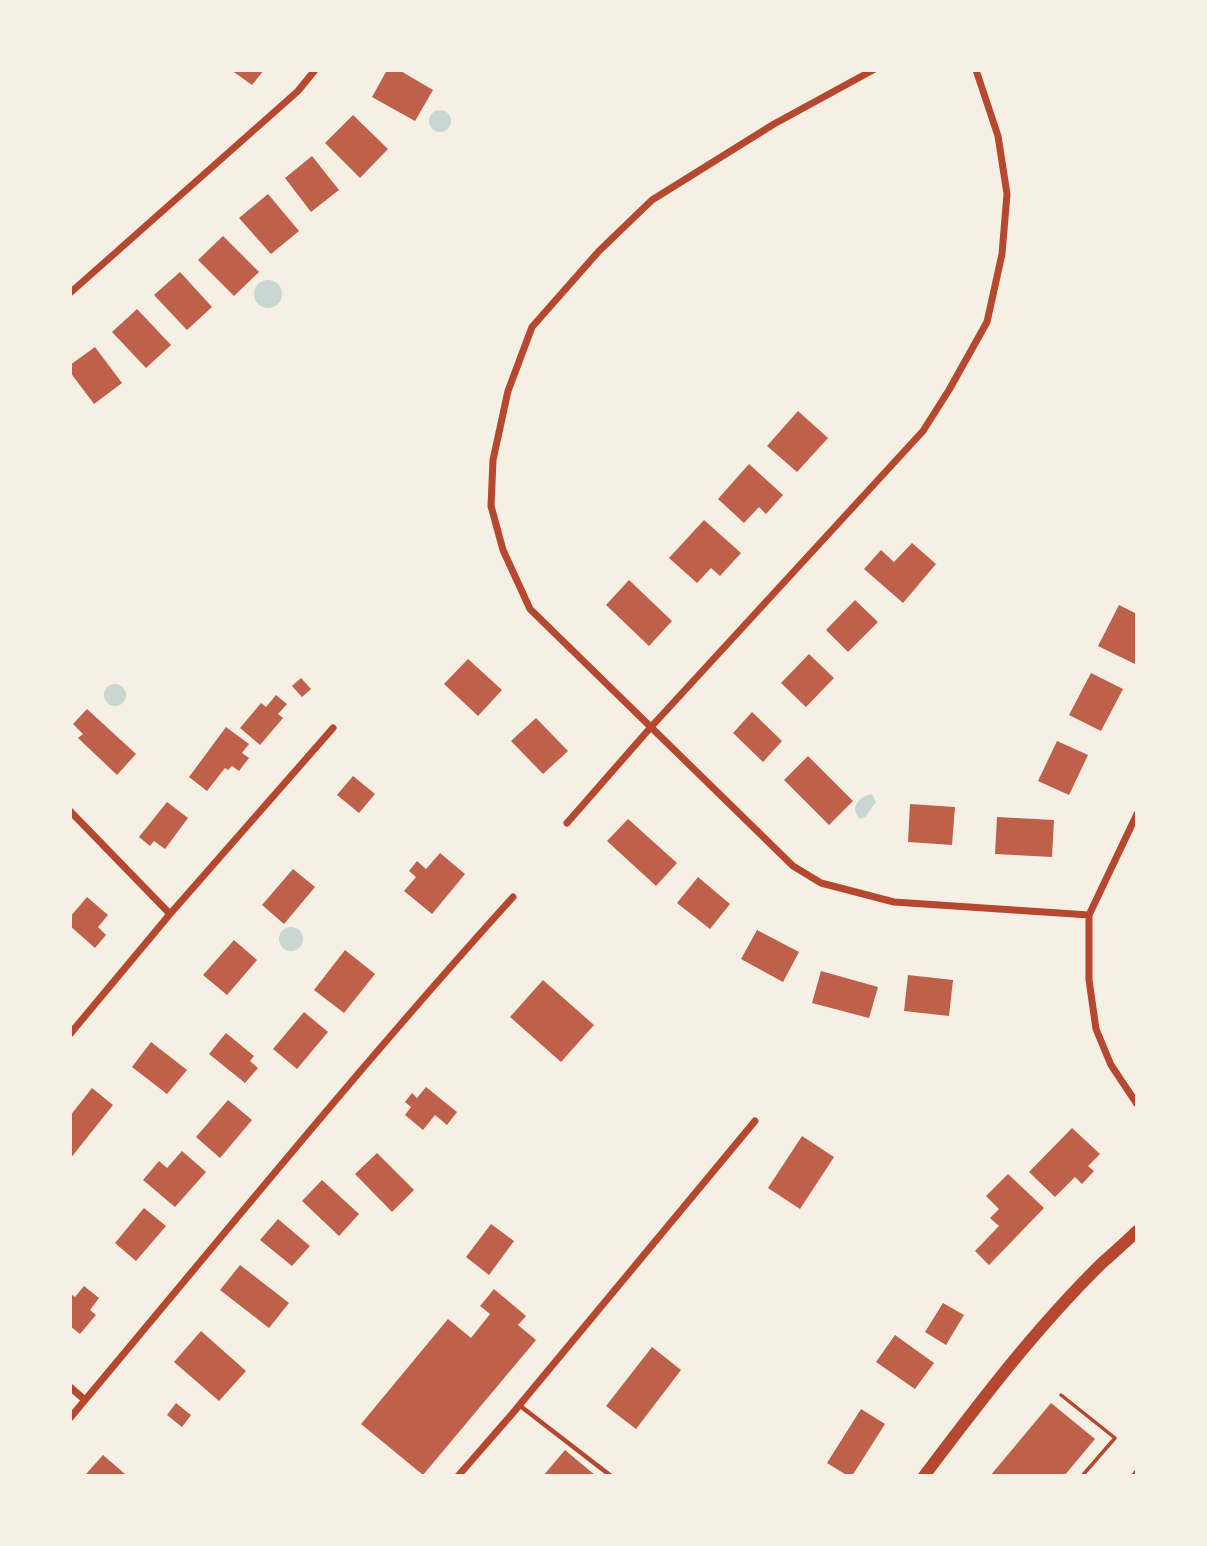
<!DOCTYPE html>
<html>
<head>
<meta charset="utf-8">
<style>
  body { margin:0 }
  #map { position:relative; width:1207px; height:1546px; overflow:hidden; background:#f6efe4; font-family:"PT Sans Narrow",sans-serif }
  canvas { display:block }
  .frame { position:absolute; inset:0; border:72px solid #f6efe4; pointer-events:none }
</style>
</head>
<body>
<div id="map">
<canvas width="1207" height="1546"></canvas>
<div class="frame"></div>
</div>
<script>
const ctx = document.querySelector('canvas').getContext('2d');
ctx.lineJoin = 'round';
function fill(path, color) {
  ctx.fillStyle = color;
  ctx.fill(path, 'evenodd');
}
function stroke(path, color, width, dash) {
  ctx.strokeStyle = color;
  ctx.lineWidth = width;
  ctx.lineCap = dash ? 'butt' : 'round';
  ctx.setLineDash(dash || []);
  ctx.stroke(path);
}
const water = new Path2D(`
  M429 121a11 11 0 1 1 22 0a11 11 0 1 1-22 0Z
  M254 294a14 14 0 1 1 28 0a14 14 0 1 1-28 0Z
  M104 695a11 11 0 1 1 22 0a11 11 0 1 1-22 0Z
  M872,794L876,802L865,817L860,819C848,807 861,796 872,794Z
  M279 939a12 12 0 1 1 24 0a12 12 0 1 1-24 0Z`);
const building = new Path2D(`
  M231,70H264L252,85Z
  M387,70H399L433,90L415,121L372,97Z
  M353,115L388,149L360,178L325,143Z
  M312,156L339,190L311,212L285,178Z
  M268,194L299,231L271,254L239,218Z
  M223,236L259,272L234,296L198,260Z
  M180,272L212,307L187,330L154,295Z
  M137,309L171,345L146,368L112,332Z
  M95,347L122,383L94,404L70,372V365Z
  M798,411L828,438L797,472L767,446Z
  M749,464L783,495L766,514L759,507L744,523L718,499Z
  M704,520L741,553L720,576L711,568L697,583L669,558Z
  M912,543L936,564L903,603L864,569L881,550L894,562Z
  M629,580L672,621L649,646L606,605Z
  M855,600L878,622L848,652L826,630Z
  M1119,605L1137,614V665L1098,646Z
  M809,654L834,678L806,707L781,683Z
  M468,659L502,690L478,716L444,684Z
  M1091,673L1123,689L1101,731L1069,715Z
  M301,678L311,689L302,697L292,686Z
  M276,695L287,704L278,714L283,718L260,745L240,728L261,703L266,707Z
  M87,709L136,754L117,775L78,738L83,734L73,724Z
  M752,712L782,741L763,762L733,733Z
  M536,718L568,751L543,774L511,741Z
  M226,727L249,744L242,753L249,758L239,771L232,766L228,770L225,768L207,791L189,777Z
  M1057,741L1088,755L1069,795L1038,781Z
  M808,756L853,801L829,825L784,780Z
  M353,776L375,794L359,813L337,795Z
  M167,802L188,818L165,849L154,841L150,846L139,837Z
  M910,804L955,807L952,845L908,842Z
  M997,817L1054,820L1052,857L995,854Z
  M628,819L677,863L656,886L607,841Z
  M440,853L465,874L432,914L404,891L416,877L409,871L417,861L426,869Z
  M293,869L315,887L284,924L262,905Z
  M698,877L730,904L710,929L677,903Z
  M87,897L108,915L98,927L106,935L95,948L70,926V917Z
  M757,930L799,952L783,982L741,959Z
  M234,940L257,960L227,995L203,975Z
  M345,950L375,974L344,1013L314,990Z
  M821,971L878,987L869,1018L812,1003Z
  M908,975L953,980L949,1016L904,1011Z
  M543,980L594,1025L561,1062L510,1017Z
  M304,1012L328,1032L297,1069L273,1049Z
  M226,1033L254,1056L250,1061L258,1068L245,1083L209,1054Z
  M151,1042L187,1070L167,1094L132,1067Z
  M426,1087L457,1112L447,1125L435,1115L423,1130L405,1115L411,1107L405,1102L412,1093L417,1098Z
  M92,1088L113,1105L70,1159V1116Z
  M228,1100L252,1120L220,1158L196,1137Z
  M1072,1128L1100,1154L1088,1166L1094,1171L1082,1184L1075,1177L1055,1197L1029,1172Z
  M802,1136L834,1157L800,1209L768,1188Z
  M182,1151L206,1172L175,1207L143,1180L159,1161L167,1168Z
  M377,1153L414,1190L392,1212L355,1174Z
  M1008,1174L1044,1208L989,1265L975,1251L999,1226L990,1218L999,1209L986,1196Z
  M322,1180L359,1214L339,1236L302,1201Z
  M144,1208L166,1226L136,1261L115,1243Z
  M278,1219L310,1246L292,1266L260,1240Z
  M491,1224L514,1241L489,1275L466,1257Z
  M240,1265L289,1303L269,1328L220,1290Z
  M84,1286L99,1298L90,1310L96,1315L80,1334L70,1326V1293L75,1297Z
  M494,1289L526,1316L518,1325L536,1340L423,1475L361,1424L448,1319L471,1338L490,1314L480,1306Z
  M943,1303L964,1315L946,1345L925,1332Z
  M201,1331L246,1371L219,1401L174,1362Z
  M895,1335L934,1363L915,1389L876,1362Z
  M652,1347L681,1370L636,1429L606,1406Z
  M176,1403L191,1415L182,1427L167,1415Z
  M1051,1403L1095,1439L1064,1476H990Z
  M861,1409L885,1424L852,1476H848L827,1463Z
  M565,1450L596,1476H543Z
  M103,1455L125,1474L124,1476H88L86,1474Z`);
const path = new Path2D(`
  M1061,1395L1115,1438L1082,1476`);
const service = new Path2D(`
  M519,1405L611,1476
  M1133,1476L1137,1471`);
const minor = new Path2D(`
  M873,70L774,124L652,200L599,251L532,327L508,391L493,460L491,506L503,550L530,609L793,866L821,883L894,902L1089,915
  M70,293L298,91L315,70
  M70,811L170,914
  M1137,814L1089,915V980L1096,1029L1111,1065L1137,1104
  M567,823L651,727L923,431L949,390L987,322L1002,254L1007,194L998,136L976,70
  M70,1034L170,914L333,728
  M70,1387L85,1400
  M70,1418C217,1243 360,1066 513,897
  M458,1476L512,1414L755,1121`);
const tertiary = new Path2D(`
  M924,1476C979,1403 1035,1329 1101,1264C1113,1253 1125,1243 1137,1231`);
fill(water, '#c9d6d2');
fill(building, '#bf614a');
stroke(path, '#b5482f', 3.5);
stroke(service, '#b5482f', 4.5);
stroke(minor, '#b5482f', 7);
stroke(tertiary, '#b5482f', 12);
</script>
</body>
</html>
